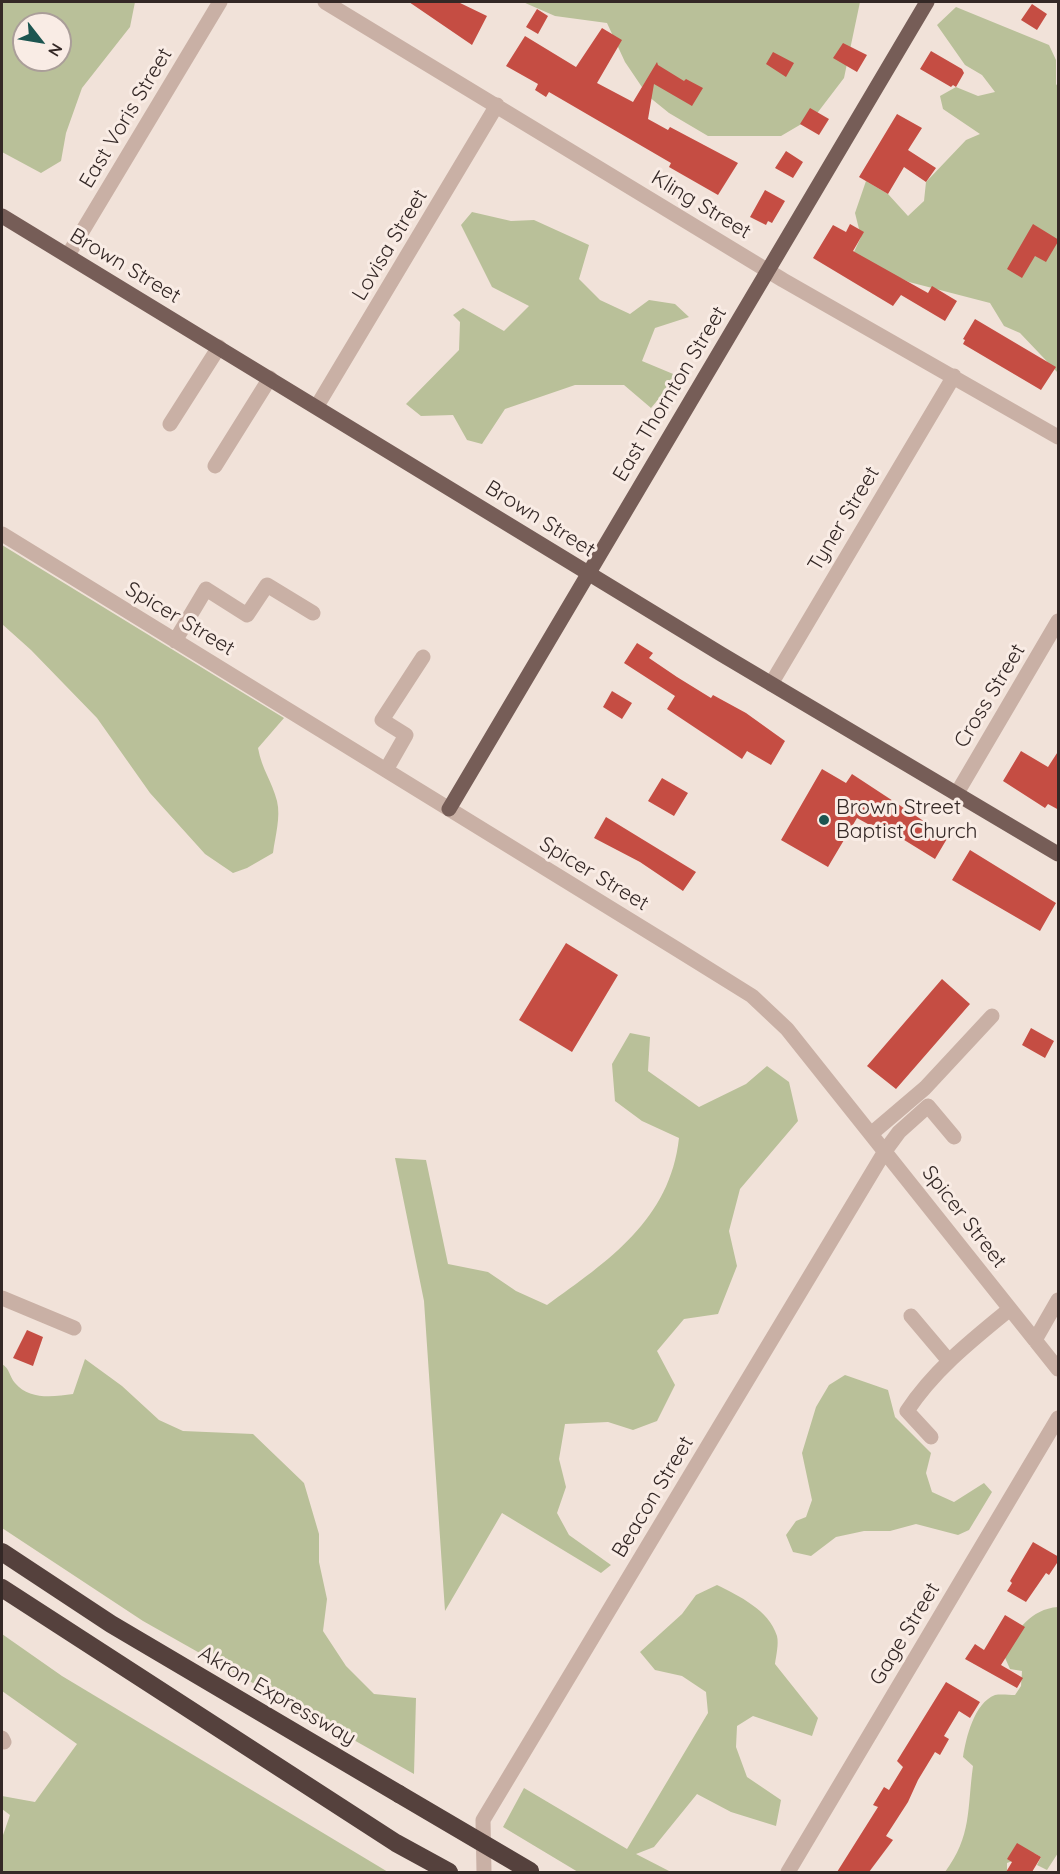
<!DOCTYPE html>
<html>
<head>
<meta charset="utf-8">
<style>
  body { margin:0 }
  #map { position:relative; width:1060px; height:1874px; overflow:hidden; background:#f1e2d9; font-family:Quicksand,sans-serif }
  canvas { display:block }
  .frame { position:absolute; inset:0; border:3px solid #342826; pointer-events:none }
  .north { position:absolute; left:12px; top:12px; width:60px; height:60px; box-sizing:border-box; background:#f9ece5; border:2px solid #aa9e99; border-radius:50%; rotate:121deg; font-size:16px; font-weight:700; line-height:24px; text-align:center; color:#342826 }
  .north::after { content:''; display:block; margin:auto; width:21px; height:27px; background:#1c5550; clip-path:polygon(50% 0,100% 100%,50% 72%,0 100%) }
</style>
</head>
<body>
<div id="map">
<canvas width="1060" height="1874"></canvas>
<div class="frame"></div>
<div class="north">N</div>
</div>
<script>
const ctx = document.querySelector('canvas').getContext('2d');
ctx.lineJoin = 'round';
function fill(path, color) {
  ctx.fillStyle = color;
  ctx.fill(path, 'evenodd');
}
function stroke(path, color, width, dash) {
  ctx.strokeStyle = color;
  ctx.lineWidth = width;
  ctx.lineCap = dash ? 'butt' : 'round';
  ctx.setLineDash(dash || []);
  ctx.stroke(path);
}
function label(font, color, halo, rows, align = 'center') {
  ctx.font = font + ' Quicksand,sans-serif';
  ctx.lineWidth = 6;
  ctx.setLineDash([]);
  ctx.textBaseline = 'middle';
  ctx.strokeStyle = halo;
  ctx.fillStyle = color;
  for (const [text, x, y, turn = 0] of rows) {
    ctx.save();
    ctx.translate(x, y);
    ctx.rotate((+turn || 0) * Math.PI / 180);
    ctx.textAlign = isNaN(turn) ? turn : align;
    if (halo) ctx.strokeText(text, 0, 0);
    ctx.fillText(text, 0, 0);
    ctx.restore();
  }
}
const green = new Path2D(`
  M2,2H135L130,27L82,88L66,133L61,161L41,173L2,152ZM24,24H60V60H24Z
  M523,2H860L844,78L815,116L781,136H708L669,113L648,96L625,62L607,23L555,16Z
  M956,7L1049,45L1056,60V84L1058,87V373L1020,333L1004,326L990,303L909,282L852,256L861,237L855,213L866,181L888,194L908,216L924,201L926,182L966,140L980,134L943,109L940,96L956,87L978,96L995,92L982,75L965,65L937,25Z
  M472,212L511,221L534,220L589,245L579,279L600,300L630,314L649,300L675,304L689,317L655,328L642,361L678,376L651,408L624,385H575L505,409L482,444L467,440L453,415L421,416L406,404L459,350L460,322L453,315L463,308L504,331L529,306L492,287L461,225Z
  M2,545L284,718L258,748C262,770 272,781 277,801C281,817 275,837 273,853L247,868L233,873L205,854L150,793L97,718L31,650L2,624Z
  M630,1033L650,1037L648,1071L699,1107L746,1084L767,1066L789,1082L798,1121L740,1189L729,1231L737,1266L718,1314L684,1319L657,1351L675,1385L657,1421L633,1430L608,1422L565,1424L559,1459L566,1487L557,1513L569,1535L611,1565L601,1573L502,1513L445,1611L424,1301L395,1158L426,1160L448,1264L488,1272L516,1291L547,1305C608,1261 670,1220 679,1138L642,1121L615,1101L612,1064Z
  M85,1359L122,1386L159,1420L183,1431L253,1434L304,1483L319,1534V1562L327,1599L323,1631L346,1666L374,1694L416,1698L414,1774L143,1621L2,1528V1364C10,1369 9,1376 15,1383C29,1400 53,1397 73,1394Z
  M845,1375L888,1390L895,1417L931,1453L926,1473L932,1492L954,1502L984,1483L992,1492L969,1530L958,1535L916,1524L890,1531H864L836,1537L811,1556L793,1552L786,1535L796,1521L806,1517L812,1500L802,1453L816,1407L829,1385Z
  M717,1585C739,1596 769,1610 777,1636C779,1644 776,1656 775,1664L818,1718L812,1736L753,1716L737,1726L736,1747L747,1777L781,1800L776,1826L731,1812L697,1794L654,1847L636,1854L671,1872H578L503,1827L524,1788L627,1849L708,1713L706,1692L682,1676L655,1670L640,1652L682,1614L696,1595Z
  M1058,1607V1853L1047,1870L1037,1865L1041,1857L1034,1853L1007,1863V1872H945C972,1836 967,1809 973,1766L963,1757C966,1738 974,1703 995,1695C1001,1694 1009,1695 1015,1695L1021,1686L1022,1671L1010,1669L1002,1651C1018,1631 1030,1609 1058,1607Z
  M2,1634L62,1676L388,1872H2V1838L10,1815L2,1809V1796L35,1802L77,1744L2,1691Z`);
const building = new Path2D(`
  M409,2H458L487,16L472,45Z
  M1032,4L1047,14L1037,30L1021,20Z
  M537,9L548,16L538,34L526,27Z
  M602,28L622,40L597,83L633,102L657,62L658,65L684,81L686,79L703,88L692,106L654,84L648,119L668,130L670,127L738,163L718,195L669,167L671,163L549,92L546,97L535,90L538,84L506,66L525,36L576,67Z
  M843,43L867,55L857,72L833,58Z
  M931,51L962,69L964,73L956,87L953,85L951,87L920,69Z
  M773,52L794,63L786,77L766,64Z
  M810,108L829,119L819,135L800,124Z
  M897,114L922,128L908,150L936,168L926,182L904,167L888,194L859,177Z
  M786,151L803,162L793,178L775,168Z
  M765,190L785,201L772,223L768,221L766,225L750,217Z
  M850,224L864,232L853,251L928,293L932,286L957,301L945,321L901,295L893,306L813,258L833,225L846,232Z
  M1033,224L1059,240L1046,262L1035,256L1022,278L1007,269Z
  M975,319L1056,367L1041,390L963,344L965,340L963,339Z
  M637,643L653,653L649,658L677,677L711,698L713,695L746,713L785,741L771,765L747,751L742,759L667,709L675,696L624,663Z
  M612,691L632,703L622,719L603,707Z
  M1059,750V810L1048,804L1045,808L1003,781L1021,751L1048,767Z
  M822,769L846,783L852,774L948,837L935,859L888,830L886,834L857,818L828,867L781,840Z
  M662,778L688,793L674,816L648,801Z
  M606,817L696,872L683,891L640,862L594,838Z
  M970,850L1056,903L1040,931L952,880Z
  M566,943L618,975L572,1052L519,1020Z
  M942,979L970,1004L896,1089L867,1066Z
  M1031,1028L1054,1041L1045,1058L1022,1045Z
  M27,1330L43,1337L33,1366L13,1358Z
  M1033,1542L1059,1557V1560L1049,1575L1046,1573L1026,1602L1007,1591L1012,1583L1010,1581Z
  M1005,1615L1025,1627L1001,1665L1023,1678L1017,1688L965,1659L975,1644L984,1650Z
  M946,1682L980,1702L970,1718L959,1711L944,1736L949,1739L940,1755L935,1752L918,1780L908,1802L886,1836L893,1840L869,1872H837L878,1807L873,1805L884,1787L889,1790L903,1767L897,1761Z
  M1017,1843L1041,1857L1032,1872H1006L1012,1862L1007,1859Z`);
const minor = new Path2D(`
  M325,2L783,280L1058,437
  M68,255L220,2
  M317,406L497,105
  M170,424L219,347
  M215,466L270,378
  M2,534L675,948L752,996L787,1029L1058,1369
  M175,641L206,589L247,615L267,585L313,613
  M771,684L954,376
  M386,770L406,735L382,720L423,657
  M957,793L1058,621
  M871,1134L925,1088L992,1016
  M2,1298L74,1328
  M911,1316L949,1361
  M1035,1340L1058,1300
  M931,1437L907,1411C934,1370 972,1340 1010,1309
  M2,1738L4,1742
  M484,1872L483,1820L885,1151L899,1132L928,1106L954,1137
  M788,1872L1058,1418`);
const major = new Path2D(`
  M2,216L721,654L1058,854
  M449,809L927,2`);
const highway = new Path2D(`
  M2,1552L111,1624L399,1794
  M2,1588L396,1843L449,1872`);
const highwayBridge = new Path2D(`
  M399,1794L530,1871`);
const markers = [
  [824,820,6,"#1c5550"]
];
const streetNames = [
  ["East Voris Street",126,118,-59],
  ["Kling Street",701,205,31],
  ["Lovisa Street",390,245,-59],
  ["Brown Street",125,266,31],
  ["East Thornton Street",670,394,-59],
  ["Brown Street",540,519,32],
  ["Tyner Street",844,519,-59],
  ["Spicer Street",180,619,31],
  ["Cross Street",990,696,-59],
  ["Spicer Street",594,874,31],
  ["Spicer Street",964,1217,52],
  ["Beacon Street",653,1497,-59],
  ["Gage Street",905,1634,-59],
  ["Akron Expressway",277,1696,30]
];
const poiNames = [
  ["Brown Street",836,808],
  ["Baptist Church",836,832]
];
fill(green, '#b9c099');
fill(building, '#c54d43');
stroke(minor, '#c9b0a5', 15);
stroke(major, '#765d57', 15);
stroke(highway, '#55413d', 18);
stroke(highwayBridge, '#55413d', 18);
for (const [x, y, r, color] of markers) {
  const dot = new Path2D();
  dot.arc(x, y, r, 0, 2 * Math.PI);
  ctx.fillStyle = color;
  ctx.fill(dot);
  stroke(dot, '#f9ece5', 2);
}
label('21px', '#342826', '#f9ece5', streetNames);
label('21px', '#342826', '#f9ece5', poiNames, 'left');
</script>
</body>
</html>
